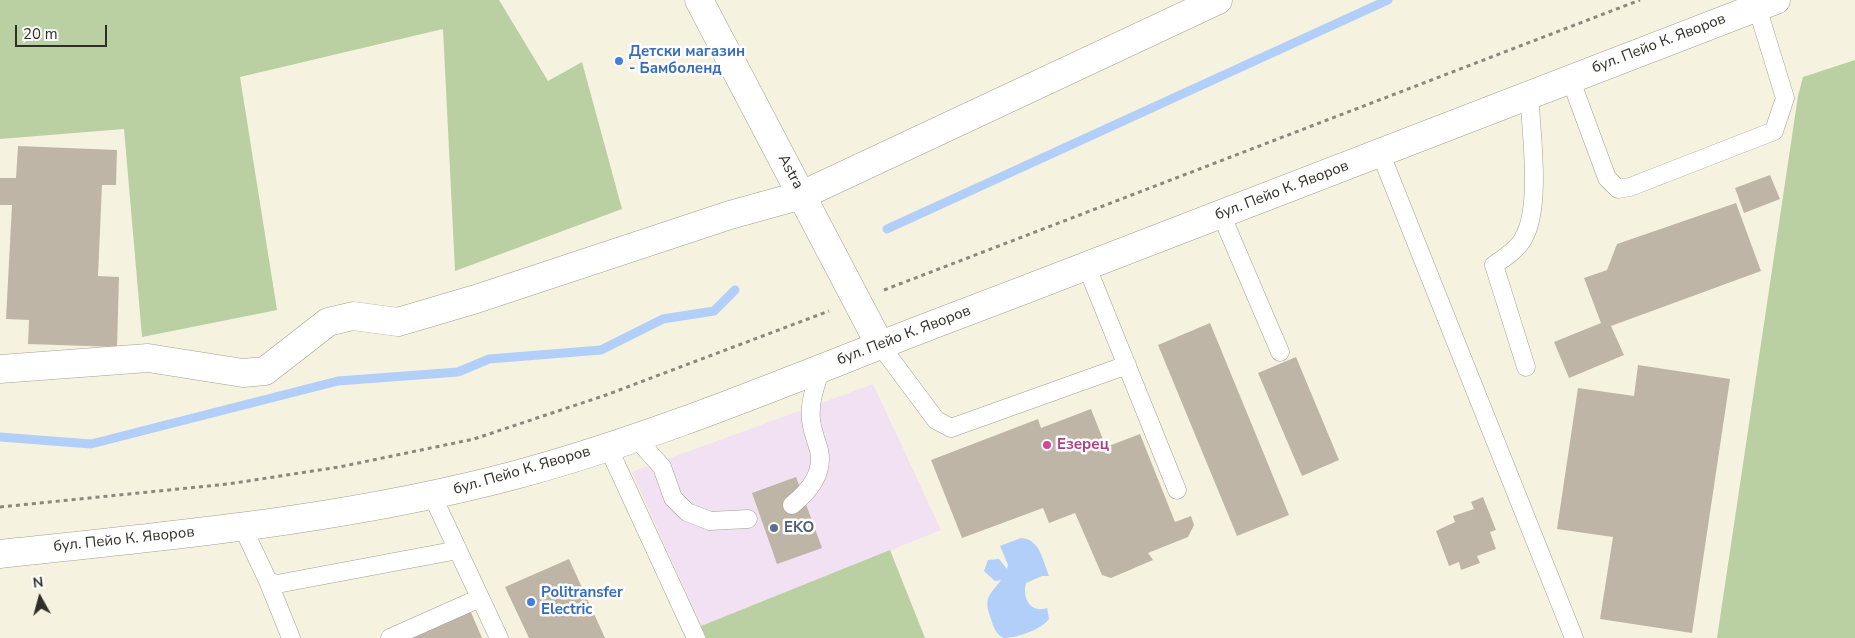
<!DOCTYPE html>
<html>
<head>
<meta charset="utf-8">
<style>
  body { margin:0 }
  #map { position:relative; width:1855px; height:638px; overflow:hidden; background:#f6f2e0; font-family:"Nunito Sans",sans-serif }
  canvas { display:block }
  .north { position:absolute; left:15px; top:573px; width:50px; height:50px; -webkit-text-stroke:4px #fefefe; paint-order:stroke; rotate:353deg; font-size:14px; font-weight:700; line-height:20px; text-align:center; color:#2f2e27 }
  .north::after { content:''; display:block; margin:auto; width:18px; height:22px; background:#2f2e27; clip-path:polygon(50% 0,100% 100%,50% 72%,0 100%) }
  .scale { position:absolute; left:15px; top:25px; width:92px; height:22px; box-sizing:border-box; border:2px solid #2f2e27; border-top:0; padding-left:6px; font-size:15px; line-height:18px; white-space:nowrap; color:#2f2e27; -webkit-text-stroke:4px #fefefe; paint-order:stroke }
</style>
</head>
<body>
<div id="map">
<canvas width="1855" height="638"></canvas>
<div class="north">N</div>
<div class="scale">20 m</div>
</div>
<script>
const ctx = document.querySelector('canvas').getContext('2d');
ctx.lineJoin = 'round';
function fill(path, color) {
  ctx.fillStyle = color;
  ctx.fill(path, 'evenodd');
}
function stroke(path, color, width, dash) {
  ctx.strokeStyle = color;
  ctx.lineWidth = width;
  ctx.lineCap = dash ? 'butt' : 'round';
  ctx.setLineDash(dash || []);
  ctx.stroke(path);
}
function label(font, color, halo, rows, align = 'center') {
  ctx.font = font + ' "Nunito Sans",sans-serif';
  ctx.lineWidth = 5;
  ctx.setLineDash([]);
  ctx.textBaseline = 'middle';
  ctx.strokeStyle = halo;
  ctx.fillStyle = color;
  for (const [text, x, y, turn = 0] of rows) {
    ctx.save();
    ctx.translate(x, y);
    ctx.rotate((+turn || 0) * Math.PI / 180);
    ctx.textAlign = isNaN(turn) ? turn : align;
    if (halo) ctx.strokeText(text, 0, 0);
    ctx.fillText(text, 0, 0);
    ctx.restore();
  }
}
const commercial = new Path2D(`
  M873,384L941,530L701,626L632,472Z`);
const green = new Path2D(`
  M0,0H499L548,81L582,62L622,209L455,271L443,29L240,77L277,310L142,337L124,129L0,139Z
  M1855,60V638H1717L1798,96L1803,77Z
  M890,550L925,638H706L701,626Z`);
const water = new Path2D(`
  M1021,538C1040,539 1043,561 1049,576H1042L1026,583C1022,597 1030,614 1047,608L1049,619C1042,629 1017,638 1004,638C996,635 993,626 991,619C989,613 986,606 988,599C990,592 997,586 1001,580L995,581L984,571L988,560L999,559L1007,569L1008,565L1000,546Z`);
const stream = new Path2D(`
  M887,229L1388,0
  M0,437L91,444L338,381L458,372L489,359L601,350L663,319L714,311L735,290`);
const building = new Path2D(`
  M18,146L117,150L116,185H102L98,276L119,277L117,347L28,344L29,320L6,319L12,205H0V178H16Z
  M1770,175L1780,199L1744,213L1735,188Z
  M1736,203L1761,271L1611,326L1624,355L1569,378L1554,342L1601,323L1584,278L1607,270L1617,244Z
  M1210,323L1289,515L1237,536L1158,345Z
  M1296,357L1339,460L1302,476L1258,373Z
  M1638,365L1730,379L1692,633L1600,619L1613,537L1557,529L1578,388L1634,396Z
  M1091,409L1106,447L1140,434L1175,522L1191,516L1194,525L1188,537L1148,553L1153,560L1111,578L1102,575L1075,513L1049,523L1043,508L962,538L931,460L1038,419L1041,428Z
  M796,477L822,548L777,564L752,493Z
  M1483,497L1496,530L1490,532L1496,549L1477,556L1480,563L1461,570L1459,562L1449,566L1436,531L1455,522L1453,516L1474,509L1471,502Z
  M569,559L605,638H529L505,587Z
  M470,610L482,638H411Z`);
const path = new Path2D(`
  M884,290L1640,0
  M0,507L228,484L339,467L474,439L606,395L829,311`);
const lane = new Path2D(`
  M1570,78L1607,178L1618,189L1630,187L1774,131L1785,98L1757,7
  M1380,152L1574,638
  M1221,214L1280,352
  M1087,267L1177,490
  M880,345L936,420L951,428L1127,365
  M1526,367L1494,265C1504,258 1517,250 1523,239C1542,208 1531,131 1529,93
  M636,438L662,467L673,498L687,512L710,521L748,519
  M608,447L696,638
  M432,495L499,638
  M792,505C809,491 824,474 819,450C816,440 812,430 811,420C809,401 816,385 821,368
  M243,528L268,581L277,584L458,550
  M268,581L291,638
  M390,638L480,598`);
const street = new Path2D(`
  M0,369L148,358L243,373L265,371L328,322L353,316L398,322L476,299L730,215L802,195L1218,0`);
const secondary = new Path2D(`
  M699,0L880,345
  M0,554C175,535 348,520 519,474C670,433 815,369 961,314C1233,211 1503,103 1776,0`);
const markers = [
  [619,61,5,"#3f7fe0"],
  [1047,445,5,"#d1479c"],
  [774,528,5,"#5c6f8a"],
  [531,602,5,"#3f7fe0"]
];
const streetNames = [
  ["бул. Пейо К. Яворов",1659,44,-21],
  ["Astra",790,172,62],
  ["бул. Пейо К. Яворов",1282,191,-21],
  ["бул. Пейо К. Яворов",904,336,-21],
  ["бул. Пейо К. Яворов",522,471,-16],
  ["бул. Пейо К. Яворов",124,540,-6]
];
const shopNames = [
  ["Детски магазин",629,52],
  ["- Бамболенд",629,69],
  ["Politransfer",541,593],
  ["Electric",541,610]
];
const hotelNames = [
  ["Езерец",1057,445]
];
const serviceNames = [
  ["EKO",784,528]
];
fill(commercial, '#f1e1f3');
fill(green, '#bad0a2');
fill(water, '#b1cff9');
stroke(stream, '#b1cff9', 9);
fill(building, '#bfb5a6');
stroke(lane, '#a39f8f', 19);
stroke(street, '#a39f8f', 29);
stroke(secondary, '#a39f8f', 29);
stroke(path, '#8b897d', 3, [4, 4]);
stroke(lane, '#fff', 18);
stroke(street, '#fff', 28);
stroke(secondary, '#fff', 28);
for (const [x, y, r, color] of markers) {
  const dot = new Path2D();
  dot.arc(x, y, r, 0, 2 * Math.PI);
  ctx.fillStyle = color;
  ctx.fill(dot);
  stroke(dot, '#fefefe', 2);
}
label('15px', '#2f2e27', '#fefefe', streetNames);
label('bold 15px', '#366cbe', '#fefefe', shopNames, 'left');
label('bold 15px', '#b23c85', '#fefefe', hotelNames, 'left');
label('bold 15px', '#4e5e75', '#fefefe', serviceNames, 'left');
</script>
</body>
</html>
